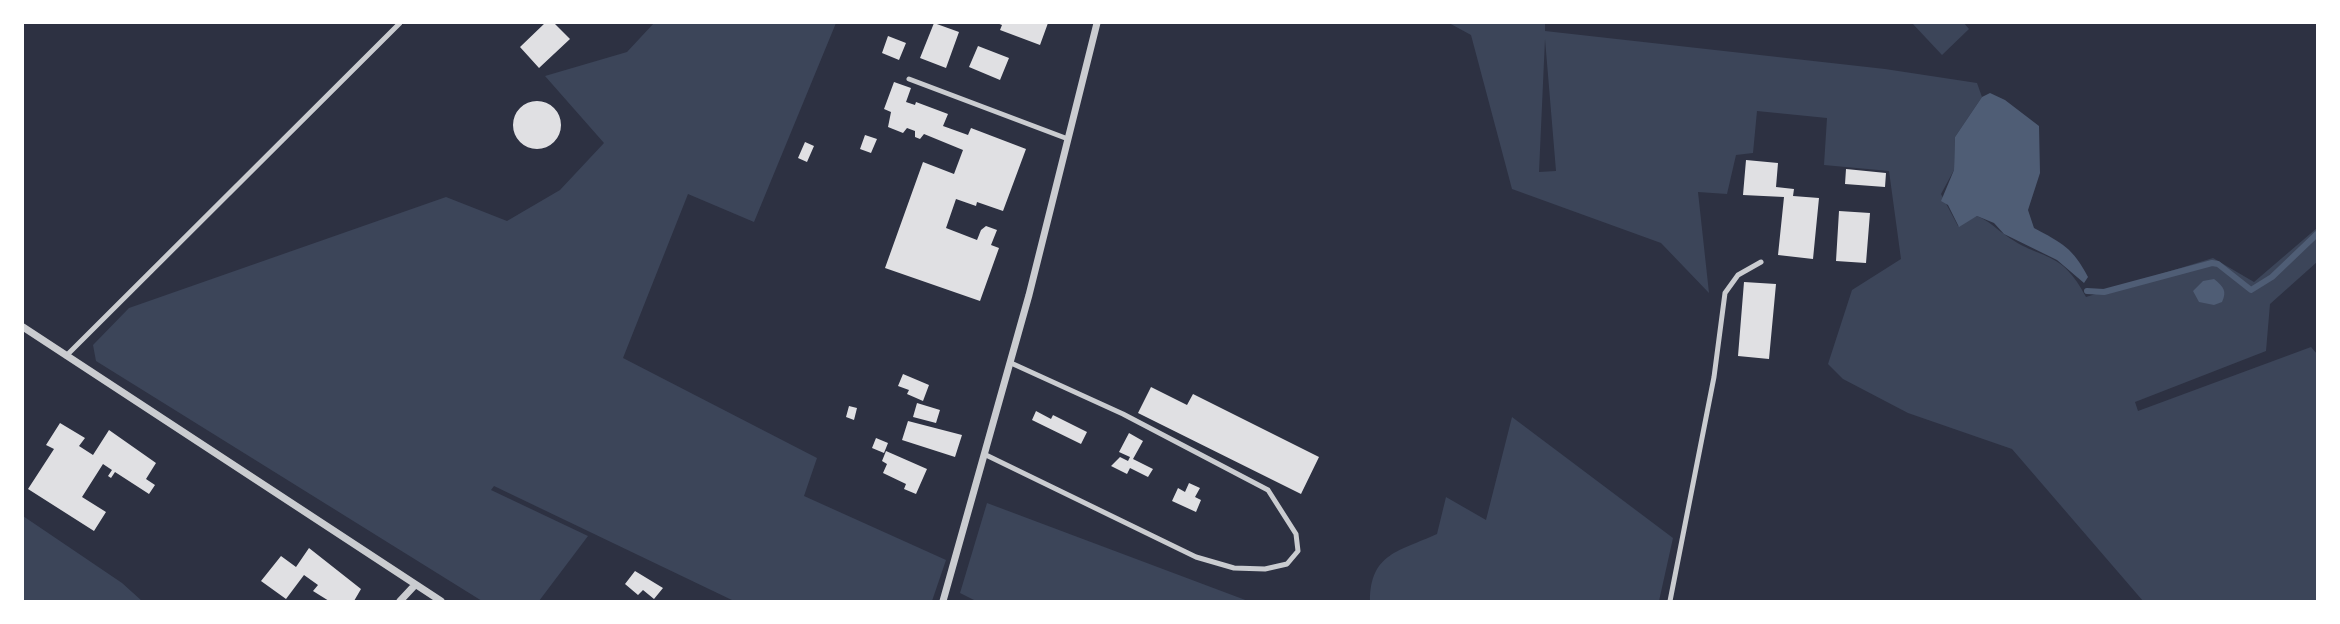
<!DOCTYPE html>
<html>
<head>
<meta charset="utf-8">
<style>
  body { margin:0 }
  #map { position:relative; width:2340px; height:624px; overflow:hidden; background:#2d3142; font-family:Roboto,sans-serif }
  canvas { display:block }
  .frame { position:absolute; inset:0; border:24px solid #fff; pointer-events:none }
</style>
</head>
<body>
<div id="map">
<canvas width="2340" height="624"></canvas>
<div class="frame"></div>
</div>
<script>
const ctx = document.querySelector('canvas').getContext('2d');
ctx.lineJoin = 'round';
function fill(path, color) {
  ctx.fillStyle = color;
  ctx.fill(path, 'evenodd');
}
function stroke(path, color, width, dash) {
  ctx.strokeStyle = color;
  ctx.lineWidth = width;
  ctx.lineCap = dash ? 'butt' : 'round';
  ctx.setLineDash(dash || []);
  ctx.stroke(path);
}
const green = new Path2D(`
  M654,23H836L754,222L688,194L623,358L817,458L804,496L946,560L932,601H734L494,486L491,490L588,536L539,601H482L96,361L93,345L129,308L446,197L507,221L560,190L604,143L545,76L627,52Z
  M1449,23H1545V31L1885,69L1977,83L1982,97L1955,137L1954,170L1941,194L1958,226L1977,216C1989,221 1994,227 2004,234C2041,262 2060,247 2086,297L2213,258L2254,282L2317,228V262L2270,304L2266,351L2135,402L2138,411L2311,347L2317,354V601H2143L2012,449L1908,413L1843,379L1828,364L1852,290L1901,259L1889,171L1824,165L1827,118L1757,111L1753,153L1736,155L1727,194L1698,192L1709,293L1661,243L1512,189L1471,35ZM1545,39L1556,171L1539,172Z
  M1912,23H1964L1969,29L1942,55Z
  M1512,417L1673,538L1659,601H1370C1370,553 1400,551 1437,534L1446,497L1486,520Z
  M987,503L1248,601H976L960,593Z
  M23,516L122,583L142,601H23Z`);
const water = new Path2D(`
  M1990,93L2005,100L2039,126L2040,173L2028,210L2034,228C2062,243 2073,248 2088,277L2084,283L2057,260L2004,234L1994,223L1977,216L1959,227L1948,205L1941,201L1954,170L1955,137L1982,97Z
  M2214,279C2224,287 2227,291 2222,302L2214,305L2199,302L2193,291L2203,281Z`);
const stream = new Path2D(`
  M2087,291L2104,292L2212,263L2218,264L2251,290L2272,277L2317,234`);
const building = new Path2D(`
  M545,23H554L570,39L539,68L520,47Z
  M934,23L959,32L946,68L920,58Z
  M997,23H1048L1040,45L1000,30L1002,25Z
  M888,36L906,43L899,60L882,53Z
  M978,46L1009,58L1000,80L969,67Z
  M894,82L911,88L906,102L915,105L916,102L948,114L943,126L968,135L971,128L1026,149L1003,211L977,202L976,206L956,199L946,228L977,240L981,230L986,226L997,230L991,245L999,248L980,301L885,268L923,162L954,174L963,150L924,134L920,139L915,137V131L907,128L903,133L888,127L891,112L884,109Z
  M513 125a24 24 0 1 1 48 0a24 24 0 1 1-48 0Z
  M865,135L877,139L871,153L860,149Z
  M805,142L814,146L807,162L798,158Z
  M1746,160L1778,163L1776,187L1794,189L1793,196L1819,198L1813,259L1778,255L1784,197L1743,195Z
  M1846,169L1886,173L1885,187L1845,184Z
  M1839,211L1870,213L1866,263L1836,261Z
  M1744,282L1776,284L1769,359L1738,356Z
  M903,374L929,385L923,401L907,394L909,390L898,386Z
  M1151,387L1187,405L1193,394L1319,457L1301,494L1138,413Z
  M917,403L940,410L936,423L913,417Z
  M849,406L857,408L854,420L846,417Z
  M1036,411L1051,419L1053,415L1087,432L1081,444L1032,420Z
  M908,421L962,435L955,457L902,440Z
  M60,423L85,438L79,446L93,455L109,430L156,463L146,479L155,485L149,494L115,472L111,478L108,476L112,470L103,464L82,497L106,512L94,531L28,489L54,449L46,445Z
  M1129,433L1143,441L1133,459L1153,469L1148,477L1130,468L1127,474L1111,466L1120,457L1128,461L1130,457L1119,452Z
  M876,438L888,443L884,453L872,448Z
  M886,451L927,469L916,494L904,489L906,484L883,473L887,464L882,461Z
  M1189,483L1200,488L1195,497L1201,500L1196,512L1172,501L1178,488L1185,492Z
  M309,548L361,589L354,601H329L313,591L318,585L304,575L286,599L261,581L281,556L296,567Z
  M635,571L663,588L654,599L643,590L638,595L625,584Z`);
const service = new Path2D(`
  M909,79L1068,139
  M66,356L400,23
  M986,455L1196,557L1234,568L1265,569L1287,564L1298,551L1296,534L1268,490L1123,414L1011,363
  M1670,601L1714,377L1725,293L1738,275L1761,262`);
const minor = new Path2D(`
  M23,327L441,601
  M400,601L415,585
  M943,601L1029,295L1097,23`);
fill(green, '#3c4559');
fill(water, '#4f5d75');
stroke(stream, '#4f5d75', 6);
fill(building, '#e0e0e3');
stroke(service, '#caccd0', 5);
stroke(minor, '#caccd0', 7);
</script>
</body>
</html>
